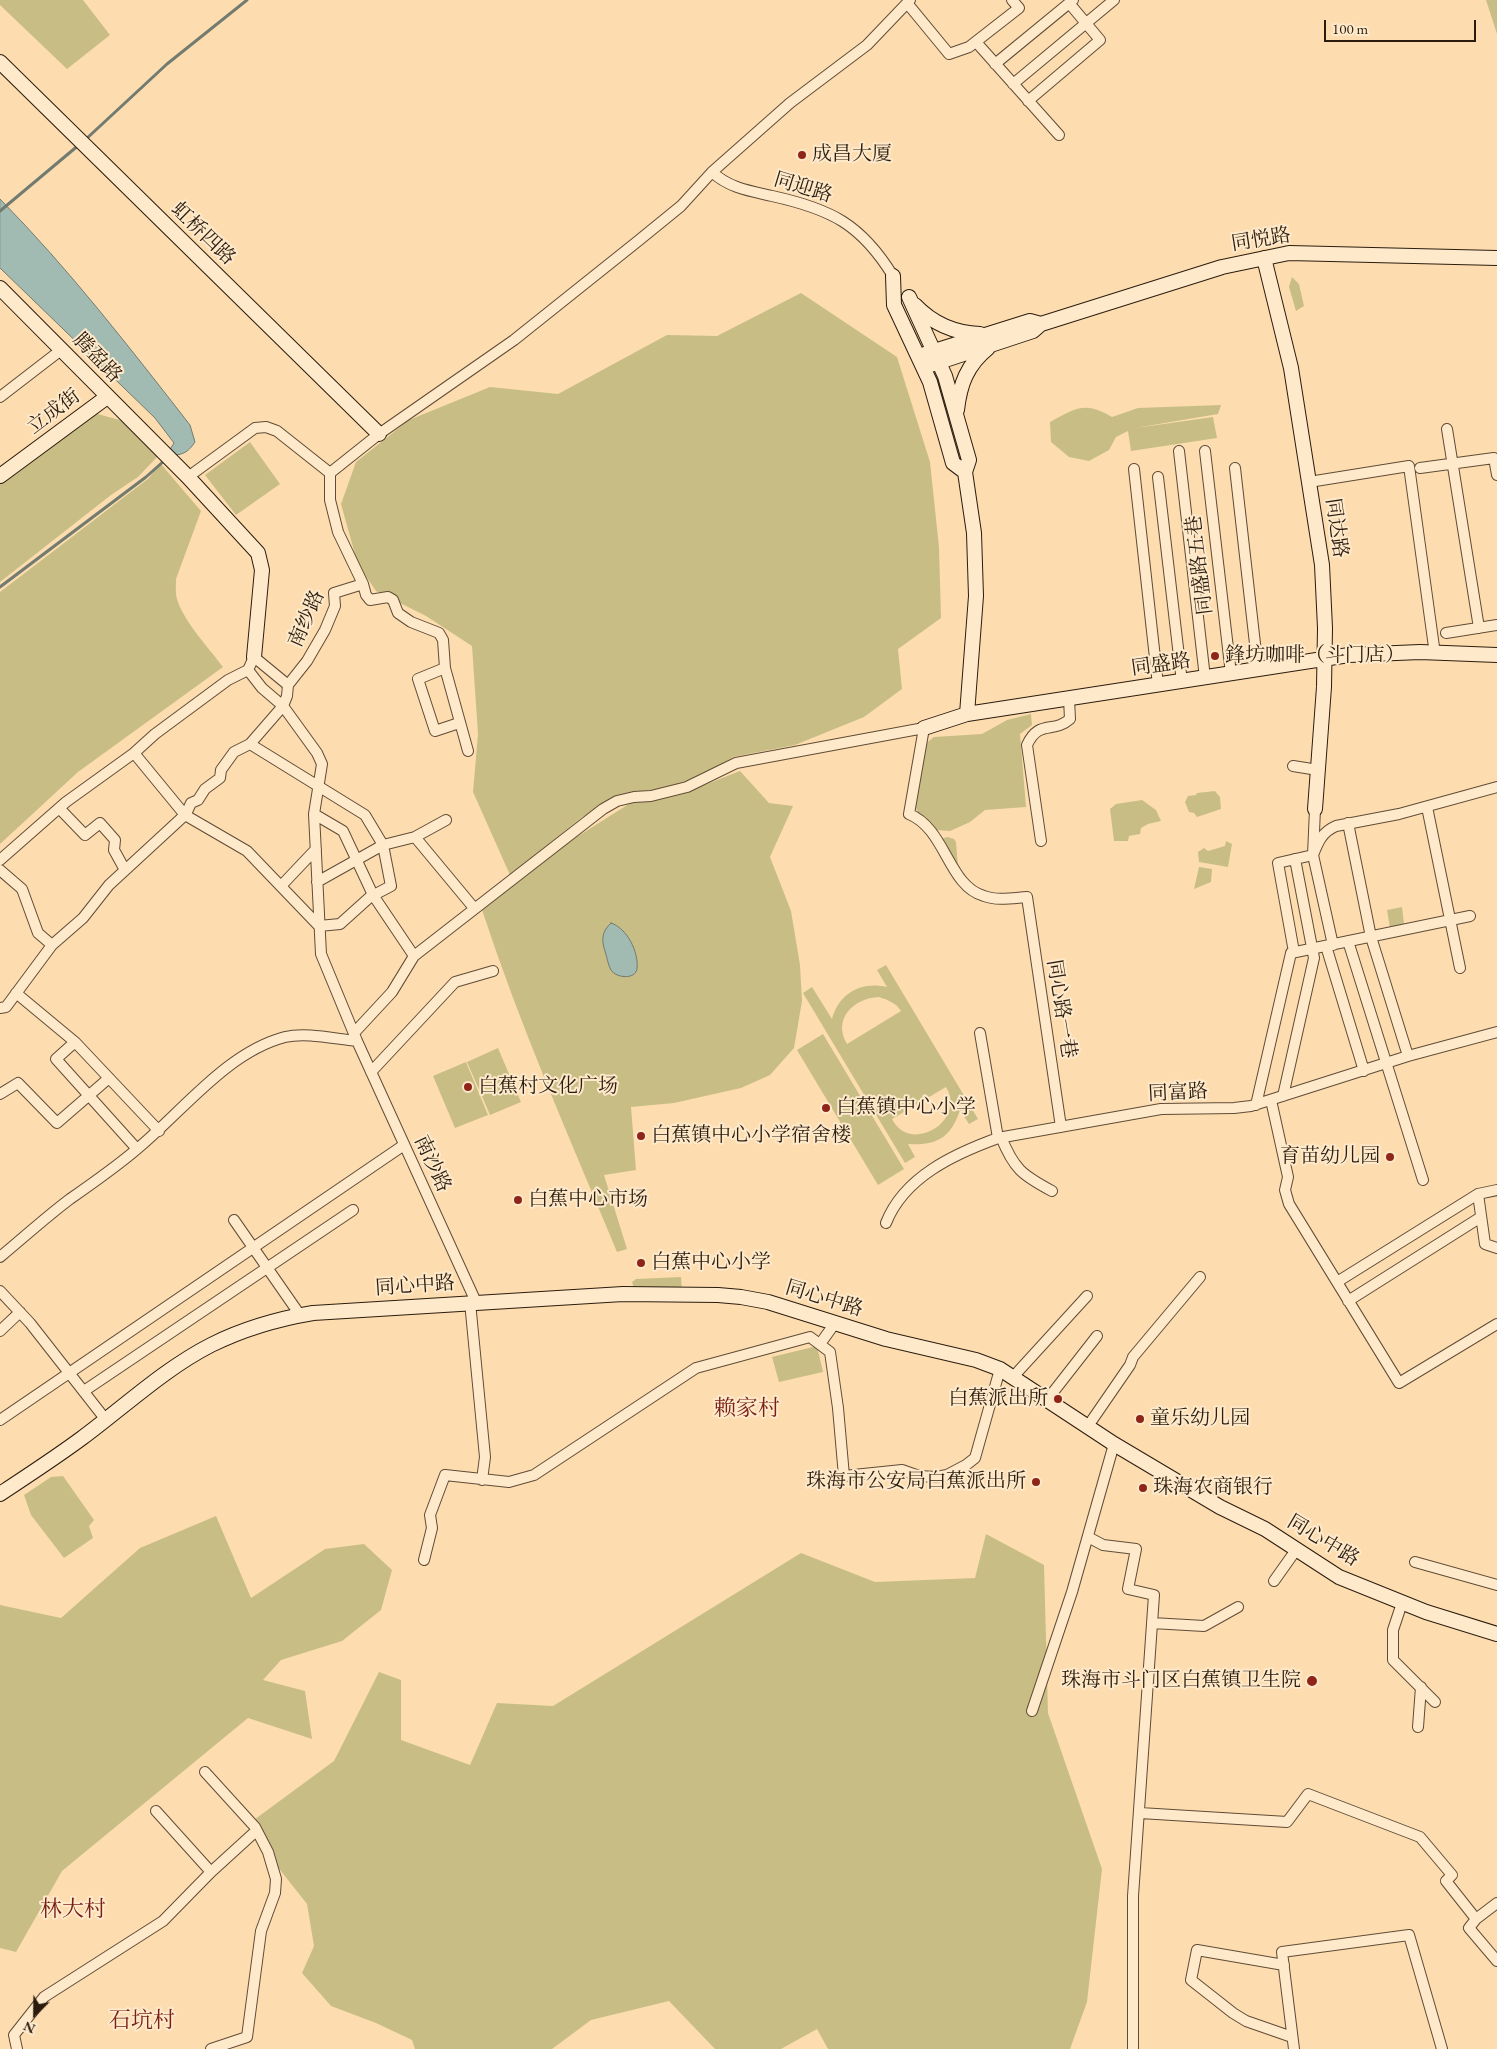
<!DOCTYPE html>
<html>
<head>
<meta charset="utf-8">
<style>
  body { margin:0 }
  #map { position:relative; width:1497px; height:2049px; overflow:hidden; background:#fdddaf; font-family:"EB Garamond",serif }
  canvas { display:block }
  .north { position:absolute; left:10px; top:1989px; width:50px; height:50px; -webkit-text-stroke:4px #fee9cb; paint-order:stroke; rotate:203deg; font-size:14px; font-weight:700; line-height:20px; text-align:center; color:#2b1c0e }
  .north::after { content:''; display:block; margin:auto; width:18px; height:22px; background:#2b1c0e; clip-path:polygon(50% 0,100% 100%,50% 72%,0 100%) }
  .scale { position:absolute; left:1324px; top:20px; width:152px; height:22px; box-sizing:border-box; border:2px solid #2b1c0e; border-top:0; padding-left:6px; font-size:15px; line-height:18px; white-space:nowrap; color:#2b1c0e; -webkit-text-stroke:4px #fee9cb; paint-order:stroke }
</style>
</head>
<body>
<div id="map">
<canvas width="1497" height="2049"></canvas>
<div class="north">N</div>
<div class="scale">100 m</div>
</div>
<script>
const ctx = document.querySelector('canvas').getContext('2d');
ctx.lineJoin = 'round';
function fill(path, color) {
  ctx.fillStyle = color;
  ctx.fill(path, 'evenodd');
}
function stroke(path, color, width, dash) {
  ctx.strokeStyle = color;
  ctx.lineWidth = width;
  ctx.lineCap = dash ? 'butt' : 'round';
  ctx.setLineDash(dash || []);
  ctx.stroke(path);
}
function label(font, color, halo, rows, align = 'center') {
  ctx.font = font + ' "EB Garamond","Noto Serif SC",serif';
  ctx.lineWidth = 4;
  ctx.setLineDash([]);
  ctx.textBaseline = 'middle';
  ctx.strokeStyle = halo;
  ctx.fillStyle = color;
  for (const [text, x, y, turn = 0] of rows) {
    ctx.save();
    ctx.translate(x, y);
    ctx.rotate((+turn || 0) * Math.PI / 180);
    ctx.textAlign = isNaN(turn) ? turn : align;
    if (halo) ctx.strokeText(text, 0, 0);
    ctx.fillText(text, 0, 0);
    ctx.restore();
  }
}
const green = new Path2D(`
  M0,0H83L110,35L67,69L0,5Z
  M1486,0H1497V34Z
  M1292,277L1299,284L1304,306L1296,311L1289,287Z
  M801,293L897,357L930,462L939,547L941,618L898,649L902,689L864,717L795,745L733,757L696,780L656,793L639,791L582,817L510,875L473,792L478,734L472,646L426,616L376,591L358,565L341,504L356,462L409,420L490,387L558,394L667,335L717,336Z
  M1221,405L1218,414L1135,428L1213,417L1217,438L1131,451L1128,431L1116,437L1109,450L1089,461L1069,457L1051,442L1050,422C1076,408 1085,401 1112,417L1138,408Z
  M94,413L127,422L159,455L138,477L111,495L0,582V484Z
  M250,442L280,484L236,515L205,475Z
  M160,463L201,511L176,579C176,586 175,595 178,602C186,624 209,648 223,667L78,772L0,844V592L149,478Z
  M1031,714L1032,725L1020,734L1026,807L985,810L970,822L950,831L936,830L919,816L915,805L924,745L934,737L982,734L1007,720Z
  M740,771L769,803L793,806L770,857L791,911L800,965L802,1001L794,1048L770,1075L741,1088L674,1103L631,1107L636,1170L604,1175L627,1249L617,1252C570,1139 520,1026 482,910L556,850L632,802L679,795Z
  M1215,791L1220,797L1221,809L1197,817L1194,813L1189,812L1185,802L1188,796L1196,795L1197,793Z
  M1142,800L1156,810L1161,821L1148,824L1141,828L1140,834L1129,836L1128,841H1114L1110,809L1116,804Z
  M947,837L954,839L956,842L958,867L941,839Z
  M1226,841L1232,844L1228,867L1199,862L1198,852L1204,848L1208,851L1225,846Z
  M1199,867L1212,869L1211,882L1194,889Z
  M1402,907L1404,924L1400,927L1390,928L1387,910Z
  M886,965L978,1119L969,1124L960,1110C951,1138 936,1146 908,1144L915,1157L905,1163L803,993L812,987L832,1019C839,993 861,981 887,987L877,970ZM879,997C888,1000 896,1003 901,1011L847,1044C832,1019 854,998 879,997ZM946,1087C967,1121 910,1155 892,1119Z
  M823,1034L904,1169L878,1185L797,1050Z
  M498,1048L521,1102L490,1115L467,1062Z
  M466,1062L488,1115L455,1128L433,1076Z
  M681,1277L682,1291L634,1288L632,1282L636,1279Z
  M817,1346L823,1372L779,1382L772,1357Z
  M63,1476L94,1520L89,1526L93,1538L64,1558L31,1515L24,1495L51,1477Z
  M216,1516L251,1598L325,1549L364,1544L392,1570L381,1610L342,1641L281,1660L263,1680L305,1691L312,1739L248,1718L62,1871L16,1952L0,1948V1605L61,1618L140,1548Z
  M986,1534L1044,1565L1048,1713L1102,1869L1087,2002L1070,2049H828L817,2029L781,2049H715L669,2001L591,2020L552,2049H415L412,2040L376,2023L331,2006L302,1973L314,1946L307,1904L254,1837L247,1825L334,1761L379,1672L401,1680V1740L470,1765L497,1703L553,1706L801,1553L875,1582L975,1578Z`);
const water = new Path2D(`
  M0,199C69,269 130,348 190,425L195,442C189,451 184,455 173,455L169,451L174,443L155,418L0,268Z
  M611,923C627,928 639,952 637,969C635,980 616,978 611,970C608,965 607,957 605,951C601,940 602,931 611,923Z`);
const stream = new Path2D(`
  M85,140L167,64L247,0
  M0,211L80,144
  M0,587L146,477L165,460`);
const street = new Path2D(`
  M907,3L949,54L969,47L1019,8L1012,0
  M976,42L1059,135
  M995,64L1073,0
  M1013,84L1114,0
  M1028,101L1100,40L1069,3
  M712,172C729,188 750,191 772,196C831,209 861,224 893,276
  M0,397L61,350
  M1447,429L1479,628
  M1179,451L1205,678
  M1205,451L1231,674
  M1235,468L1258,670
  M1420,468L1494,458L1497,475
  M1134,469L1158,685
  M330,473L379,434L514,340L638,241L681,206L712,172L790,103L867,45L910,0
  M330,473V500L338,532L363,584L366,595L370,600L388,597L393,600L398,613L411,622L439,633L443,640L445,668L468,751
  M188,477L255,428L266,427L277,431L330,473
  M1158,477L1182,682
  M1309,482L1409,466L1434,647
  M1446,633L1497,625
  M445,668L418,679L435,731L459,723
  M248,670L262,688L283,706L317,753L322,764L314,814L321,954L357,1041L476,1302
  M134,753L185,815L247,851L319,926L340,924L370,897L391,886L383,845L365,815L250,744
  M1293,766L1318,770
  M1427,807L1460,968
  M59,808L85,835L100,823L115,840L114,850L125,870
  M1315,809L1313,855L1333,945
  M314,814L343,831L373,895L414,956
  M1348,823L1371,937L1408,1056
  M415,837L474,908
  M1041,841L1027,745C1039,719 1053,734 1070,719L1069,699
  M0,860L66,802L134,753L155,734L228,680L248,670L254,657L288,685
  M0,870L22,889L38,933L52,945
  M317,882L383,845L415,837L446,820
  M281,886L316,849
  M1348,941L1423,1180
  M1326,946L1364,1071
  M1294,952L1278,863L1313,855C1318,842 1322,832 1336,826L1399,814L1497,787
  M16,993L75,1042L159,1131
  M0,1008L6,1007L52,945L83,918L109,885L186,814L191,803L198,800L205,789L220,778L221,770L234,752L250,744L283,706L287,696L288,685L307,661L325,630L335,606L334,593L363,584
  M354,1033L392,992L414,956L603,809L617,801L634,797L651,796L687,787L736,763L924,728L909,814C946,829 948,886 984,896C997,901 1013,898 1027,897L1061,1127
  M980,1033L998,1138
  M75,1042L56,1059L137,1149
  M371,1072L455,982L493,971
  M0,1094L18,1083L57,1123L109,1078
  M1283,1096L1314,958L1295,859
  M1271,1100L1288,1177L1285,1190L1289,1204L1399,1383L1497,1324
  M1256,1105L1291,953L1470,916
  M1001,1137C1014,1169 1022,1175 1052,1191
  M1478,1194L1485,1244L1497,1248
  M234,1220L300,1315
  M886,1223C904,1177 954,1154 998,1138L1161,1109L1234,1108L1251,1106L1408,1056L1497,1032
  M0,1257C23,1238 46,1217 70,1199C93,1183 116,1167 137,1149C182,1112 227,1052 285,1037C306,1032 335,1039 357,1041
  M1337,1282L1478,1194L1497,1190
  M0,1291L30,1323L106,1420
  M1348,1301L1481,1217
  M470,1302L485,1457L482,1480
  M0,1331L20,1312
  M820,1344L835,1323
  M1013,1377L1087,1296
  M84,1391L353,1210
  M1047,1400L1097,1336
  M0,1420L404,1145
  M1088,1426L1130,1365L1133,1357L1200,1277
  M1088,1537L1103,1545L1136,1549L1128,1589L1154,1595L1133,1896V2049
  M424,1560L432,1528L430,1515L445,1475L509,1482L534,1475L696,1368L810,1337L830,1352L838,1408L844,1476L902,1470L919,1476L936,1477L947,1475L966,1465L975,1458L1000,1369
  M1415,1562L1497,1585
  M1274,1581L1296,1550
  M1402,1603L1393,1630V1660L1435,1702
  M1152,1623L1204,1626L1238,1607
  M1032,1711L1072,1592L1114,1444
  M1418,1727L1421,1687
  M205,1772L255,1827L268,1852L276,1879L275,1893L261,1931L247,2037L211,2049
  M156,1811L211,1872
  M1140,1813L1287,1822L1308,1794L1420,1837L1452,1875L1446,1881L1476,1919
  M1497,1903L1476,1919L1469,1928L1497,1961
  M1284,1965L1197,1950L1191,1980L1233,2013L1246,2021L1292,2037
  M17,2049L14,2035L44,1997L163,1921L211,1872L256,1831
  M1294,2049L1282,1952L1409,1935L1442,2049`);
const secondary = new Path2D(`
  M0,62L379,434
  M1264,258L1291,368L1322,565L1325,628L1324,687L1315,809
  M893,276L894,305L930,382L953,463L965,472
  M0,288L188,477L258,553L262,570L254,657
  M909,297L945,376L969,460L965,472L974,533L976,596L967,714
  M915,305C933,324 955,333 980,334
  M925,354L1030,321L1041,324
  M924,367L1033,331L1041,324L1222,267L1289,253L1497,258
  M957,410C960,384 967,365 988,348
  M0,476L107,397
  M924,728L967,714L1349,655L1420,652L1497,655
  M0,1494C27,1476 55,1458 82,1438C124,1407 164,1369 211,1345C243,1329 277,1319 313,1313L623,1294L718,1295L741,1297L768,1302L886,1339L976,1360L1000,1369L1114,1444L1220,1507L1265,1529L1339,1577L1426,1612L1497,1634`);
const markers = [
  [802,155,5,"#8f2418"],
  [1215,656,5,"#8f2418"],
  [468,1087,5,"#8f2418"],
  [826,1108,5,"#8f2418"],
  [641,1136,5,"#8f2418"],
  [1390,1157,5,"#8f2418"],
  [518,1200,5,"#8f2418"],
  [641,1263,5,"#8f2418"],
  [1058,1399,5,"#8f2418"],
  [1140,1419,5,"#8f2418"],
  [1036,1482,5,"#8f2418"],
  [1143,1488,5,"#8f2418"],
  [1312,1681,6,"#8f2418"]
];
const poiNames = [
  ["成昌大厦",812,155],
  ["鋒坊咖啡（斗门店）",1225,656],
  ["白蕉村文化广场",478,1087],
  ["白蕉镇中心小学",836,1108],
  ["白蕉镇中心小学宿舍楼",651,1136],
  ["育苗幼儿园",1380,1157,"right"],
  ["白蕉中心市场",528,1200],
  ["白蕉中心小学",651,1263],
  ["白蕉派出所",1048,1399,"right"],
  ["童乐幼儿园",1150,1419],
  ["珠海市公安局白蕉派出所",1026,1482,"right"],
  ["珠海农商银行",1153,1488],
  ["珠海市斗门区白蕉镇卫生院",1301,1681,"right"]
];
const streetNames = [
  ["同迎路",803,188,17],
  ["虹桥四路",203,234,44],
  ["同悦路",1261,240,-9],
  ["腾盈路",97,358,46],
  ["立成街",54,412,-37],
  ["同达路",1336,528,82],
  ["同盛路五巷",1200,565,-97],
  ["南纱路",307,619,-66],
  ["同盛路",1161,665,-8],
  ["同心路一巷",1061,1009,81],
  ["同富路",1178,1093,-3],
  ["南沙路",432,1164,65],
  ["同心中路",415,1286,-4],
  ["同心中路",824,1299,17],
  ["同心中路",1323,1541,31]
];
const quarterNames = [
  ["赖家村",747,1409],
  ["林大村",73,1910],
  ["石坑村",142,2021]
];
fill(green, '#c8be85');
fill(water, '#a1bab2');
stroke(water, '#727b70', 1);
stroke(stream, '#727b70', 3);
stroke(street, '#604c36', 12);
stroke(secondary, '#2b1c0e', 16);
stroke(street, '#fee9cb', 10);
stroke(secondary, '#fee9cb', 14);
for (const [x, y, r, color] of markers) {
  const dot = new Path2D();
  dot.arc(x, y, r, 0, 2 * Math.PI);
  ctx.fillStyle = color;
  ctx.fill(dot);
  stroke(dot, '#fee9cb', 2);
}
label('20px', '#2b1c0e', '#fee9cb', poiNames, 'left');
label('20px', '#2b1c0e', '#fee9cb', streetNames);
label('22px', '#7a1f14', '#fee9cb', quarterNames);
</script>
</body>
</html>
